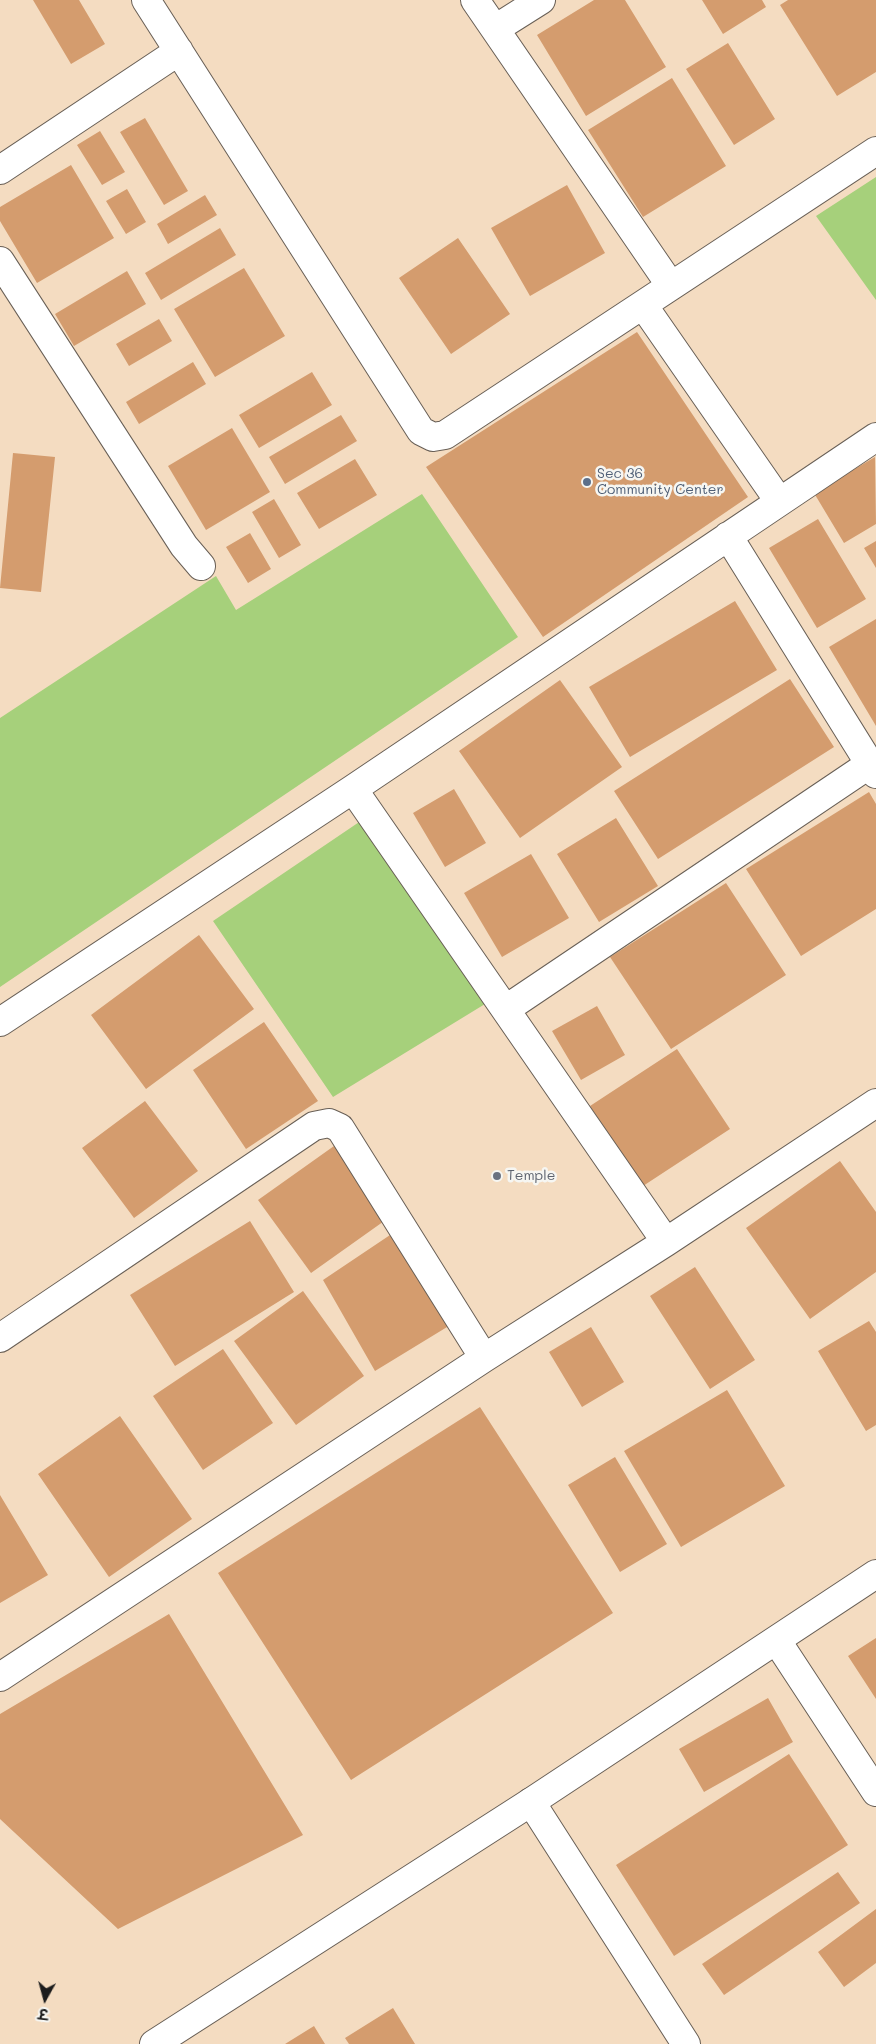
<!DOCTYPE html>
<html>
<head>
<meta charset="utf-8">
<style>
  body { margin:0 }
  #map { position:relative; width:876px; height:2044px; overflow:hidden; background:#f4dcc1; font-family:Mali,"Playpen Sans Deva",sans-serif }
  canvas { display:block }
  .north { position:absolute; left:20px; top:1974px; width:50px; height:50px; -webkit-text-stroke:4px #f6f6f2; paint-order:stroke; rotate:187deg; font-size:14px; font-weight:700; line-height:20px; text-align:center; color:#1c1c1c }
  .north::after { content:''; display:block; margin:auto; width:18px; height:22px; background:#1c1c1c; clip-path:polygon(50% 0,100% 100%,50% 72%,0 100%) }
</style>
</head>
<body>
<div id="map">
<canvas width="876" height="2044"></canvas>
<div class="north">उ</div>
</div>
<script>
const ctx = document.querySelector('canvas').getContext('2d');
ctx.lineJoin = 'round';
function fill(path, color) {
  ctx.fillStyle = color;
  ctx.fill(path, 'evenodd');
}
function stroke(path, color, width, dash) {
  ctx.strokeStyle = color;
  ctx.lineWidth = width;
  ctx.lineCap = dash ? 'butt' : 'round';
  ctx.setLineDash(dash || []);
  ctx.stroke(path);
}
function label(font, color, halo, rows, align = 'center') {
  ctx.font = font + ' Mali,sans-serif';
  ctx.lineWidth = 5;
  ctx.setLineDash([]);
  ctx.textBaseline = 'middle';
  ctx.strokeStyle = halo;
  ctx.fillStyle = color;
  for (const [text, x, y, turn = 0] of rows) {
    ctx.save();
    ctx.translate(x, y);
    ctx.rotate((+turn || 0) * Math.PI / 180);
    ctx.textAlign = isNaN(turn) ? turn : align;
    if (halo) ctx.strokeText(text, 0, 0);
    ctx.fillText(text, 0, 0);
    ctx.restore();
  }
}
const green = new Path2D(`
  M876,177V300L816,216Z
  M422,494L518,637L0,987V718L216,576L236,610Z
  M371,814L485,1004L333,1097L213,921Z`);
const building = new Path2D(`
  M33,0H79L105,44L71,64Z
  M594,0H625L666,67L586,116L537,35Z
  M702,0H762L766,7L723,34Z
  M788,0H876V72L837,96L780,5Z
  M728,43L775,119L734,145L686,69Z
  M672,78L726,166L643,217L588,130Z
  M145,118L188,191L164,205L120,132Z
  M100,131L125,172L102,185L77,145Z
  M71,165L114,238L37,283L0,221V207Z
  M567,185L605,253L530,296L491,228Z
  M127,189L146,222L126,234L106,201Z
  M205,195L217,215L168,244L157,224Z
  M220,228L236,255L161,300L145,273Z
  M458,238L510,314L451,354L399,278Z
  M244,268L285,336L215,377L174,309Z
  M127,271L146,304L74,346L55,314Z
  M159,319L172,341L129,366L116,344Z
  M637,332L748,497L543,637L426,467Z
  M193,362L206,384L139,424L126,402Z
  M312,372L332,405L259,448L239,415Z
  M341,415L357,441L285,484L269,457Z
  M232,428L270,492L206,530L168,466Z
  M13,453L55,457L41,592L0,588Z
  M875,457L876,524L844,543L814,493Z
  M355,459L377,495L319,529L297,493Z
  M274,499L301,545L279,558L252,512Z
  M818,519L866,599L817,628L769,548Z
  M250,533L271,569L248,583L226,547Z
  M876,541V568L864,548Z
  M735,601L777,670L630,757L589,687Z
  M876,619V726L829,647Z
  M790,679L834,747L658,859L614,791Z
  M560,680L622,767L520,838L459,751Z
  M454,789L486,843L445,867L413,813Z
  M869,792L876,804V909L801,956L746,869Z
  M616,818L658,886L599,922L557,854Z
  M531,854L569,918L502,957L464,893Z
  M726,883L786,975L671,1049L610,957Z
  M199,935L254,1009L146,1089L91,1015Z
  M597,1006L625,1055L581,1080L552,1031Z
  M264,1022L318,1101L246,1149L193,1070Z
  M677,1049L730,1129L643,1186L590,1106Z
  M145,1101L198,1171L134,1218L82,1148Z
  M334,1146L387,1219L311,1273L258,1200Z
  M840,1161L876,1212V1272L810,1319L746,1228Z
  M250,1221L294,1292L175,1366L130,1295Z
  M399,1229L452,1324L375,1371L323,1280Z
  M695,1267L755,1360L710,1389L650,1296Z
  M303,1291L364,1376L296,1425L234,1341Z
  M869,1321L876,1332V1425L866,1431L818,1351Z
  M591,1327L624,1382L582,1407L549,1352Z
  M223,1349L273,1423L203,1470L153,1396Z
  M727,1390L785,1486L681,1547L624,1451Z
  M480,1407L613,1613L351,1780L218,1573Z
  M120,1416L192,1519L109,1577L38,1474Z
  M615,1457L667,1544L620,1572L568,1485Z
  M0,1495L48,1575L0,1603Z
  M169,1614L303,1835L118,1929L0,1819V1714Z
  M876,1638V1699L848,1656Z
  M768,1698L793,1742L704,1792L679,1749Z
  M789,1754L848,1845L674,1956L616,1865Z
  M838,1872L860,1903L724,1995L702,1964Z
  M876,1909V1963L844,1987L818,1952Z
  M393,2008L415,2044H349L345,2038Z
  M314,2026L325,2044H285Z`);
const street = new Path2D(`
  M146,0L421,431L433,437L445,435L876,151
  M475,0L671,286
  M495,29L541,0
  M0,170L179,51
  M0,261L184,546L201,566
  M643,305L779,501
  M728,536L876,774
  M353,789L666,1242
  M506,1009L870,764
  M0,1022L353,789L876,437
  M0,1338L314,1126L329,1123L340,1128L484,1358
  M777,1641L876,1792
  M0,1677L484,1358L666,1242L876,1103
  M531,1802L686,2044`);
const secondary = new Path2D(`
  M154,2044L531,1802L876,1574`);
const markers = [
  [587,482,5,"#5c6f8a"],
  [497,1176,5,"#6b7280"]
];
const serviceNames = [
  ["Sec 36",597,474],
  ["Community Center",597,490]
];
const worshipNames = [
  ["Temple",507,1176]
];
fill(green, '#a6d07b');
fill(building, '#d49c6e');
stroke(street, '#685f56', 30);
stroke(secondary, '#685f56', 30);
stroke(street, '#fff', 28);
stroke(secondary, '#fff', 28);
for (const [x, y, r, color] of markers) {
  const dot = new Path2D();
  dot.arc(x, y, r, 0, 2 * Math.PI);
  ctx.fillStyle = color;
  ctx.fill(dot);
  stroke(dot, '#f6f6f2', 2);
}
label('14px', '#4e5e75', '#f6f6f2', serviceNames, 'left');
label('14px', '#5b616d', '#f6f6f2', worshipNames, 'left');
</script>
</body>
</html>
